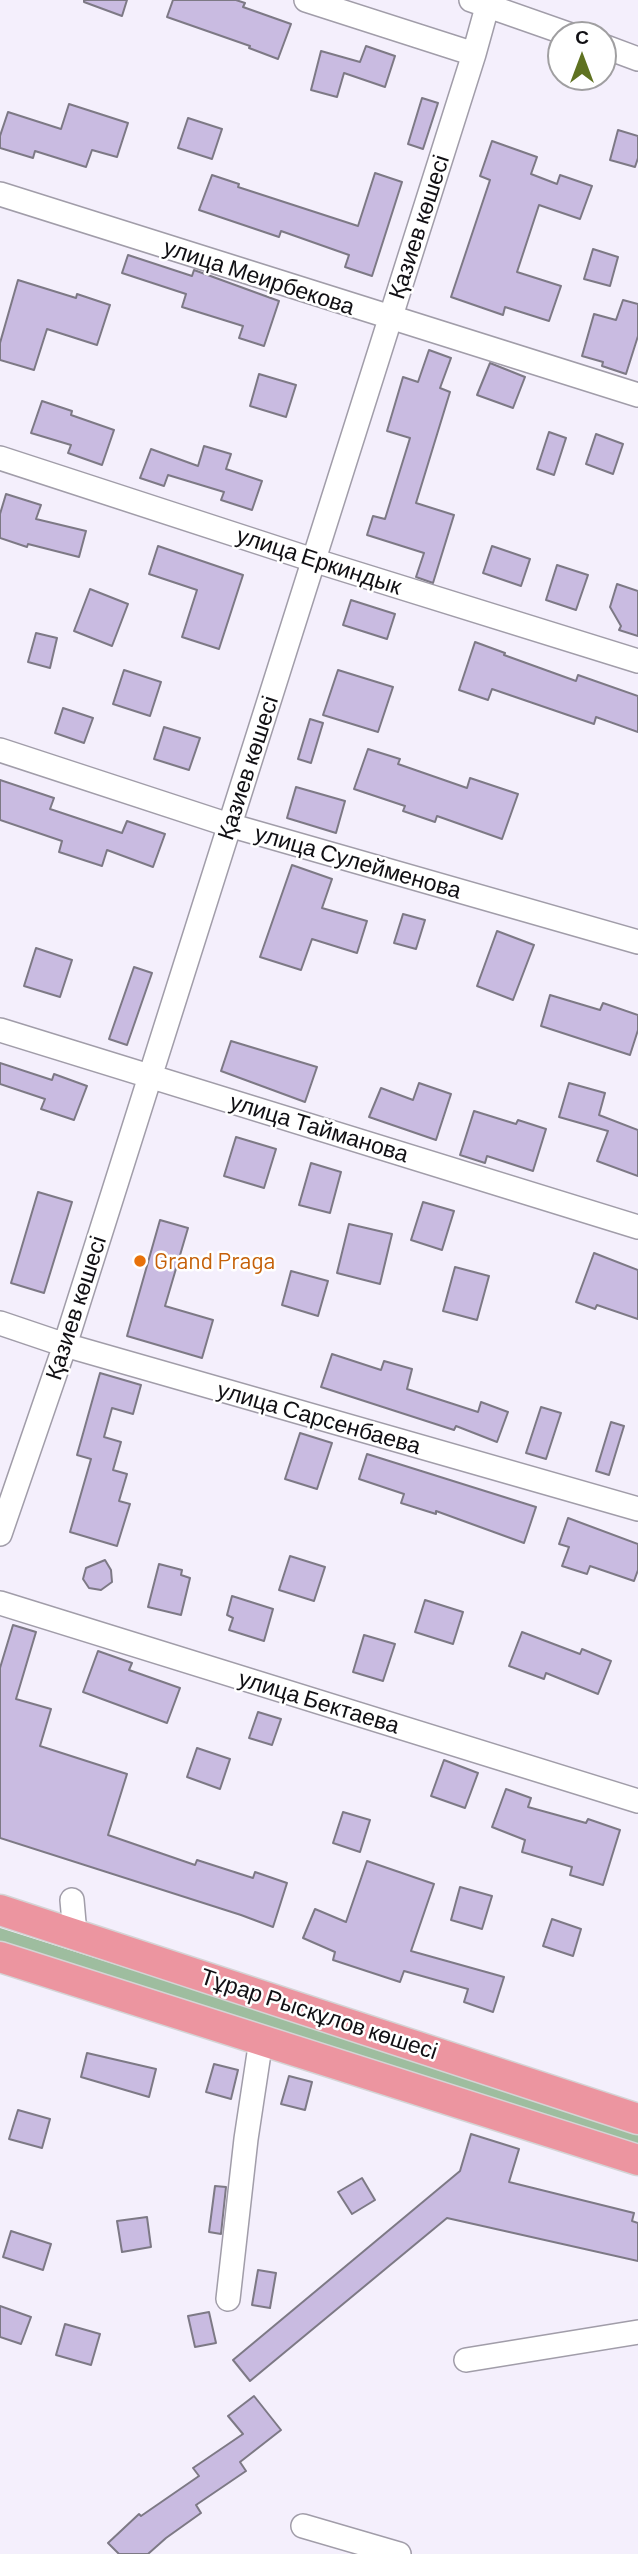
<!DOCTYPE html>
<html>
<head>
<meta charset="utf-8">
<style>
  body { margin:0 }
  #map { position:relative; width:638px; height:2554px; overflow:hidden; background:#f4effc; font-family:Barlow,sans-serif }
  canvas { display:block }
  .north { position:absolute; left:547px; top:21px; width:70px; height:70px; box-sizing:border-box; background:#fff; border:2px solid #a09fa1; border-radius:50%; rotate:0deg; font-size:19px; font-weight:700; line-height:28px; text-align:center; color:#111014 }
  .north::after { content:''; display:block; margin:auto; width:24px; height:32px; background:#5f7221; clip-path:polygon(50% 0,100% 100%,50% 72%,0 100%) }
</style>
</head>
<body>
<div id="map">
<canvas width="638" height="2554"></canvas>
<div class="north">С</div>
</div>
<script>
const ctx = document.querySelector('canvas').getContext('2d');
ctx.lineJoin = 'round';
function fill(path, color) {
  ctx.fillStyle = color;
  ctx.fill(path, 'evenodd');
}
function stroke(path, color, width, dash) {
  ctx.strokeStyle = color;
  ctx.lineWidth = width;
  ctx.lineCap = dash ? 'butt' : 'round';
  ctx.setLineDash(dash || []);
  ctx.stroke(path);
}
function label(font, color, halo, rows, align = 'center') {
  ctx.font = font + ' Barlow,sans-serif';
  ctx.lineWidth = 5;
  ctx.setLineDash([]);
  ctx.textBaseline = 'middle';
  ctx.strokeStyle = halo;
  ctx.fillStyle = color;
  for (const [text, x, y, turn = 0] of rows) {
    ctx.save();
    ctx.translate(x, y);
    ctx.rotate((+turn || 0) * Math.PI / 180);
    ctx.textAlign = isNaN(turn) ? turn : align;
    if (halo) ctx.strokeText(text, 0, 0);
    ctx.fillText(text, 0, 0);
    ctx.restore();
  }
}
const forest = new Path2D(`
  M0,1928L638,2130V2148L0,1946Z`);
const building = new Path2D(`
  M84,0H127L122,16L84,2Z
  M173,0H236L245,3L243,7L291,24L278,59L249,48L250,46L167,17Z
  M366,46L395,56L385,87L344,73L337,97L311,90L321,51L360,62Z
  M422,98L438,103L423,149L408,144Z
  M69,104L128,123L117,157L92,150L86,167L35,151L33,158L0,148V136L8,112L61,129Z
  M188,118L222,129L212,159L178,148Z
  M618,130L638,136V158L635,167L610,160Z
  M492,141L537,157L531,174L557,184L560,175L592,186L580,219L539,205L517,272L561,286L549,321L505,307L503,315L451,297L490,180L480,176Z
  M375,173L402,182L372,276L345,267L349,255L281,231L279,237L199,210L212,175L239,184L238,187L358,226Z
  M593,249L618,257L610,286L584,279Z
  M128,255L192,276L194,270L279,301L264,346L239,338L243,326L182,307L186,294L122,273Z
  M18,280L76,298L77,294L110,305L97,345L47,329L34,370L0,360V343Z
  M623,300L638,304V336L626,374L602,366L603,362L582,356L594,314L616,320Z
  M429,350L451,358L440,388L450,392L416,503L454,515L433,583L416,577L424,553L367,535L373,516L385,519L410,438L387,431L403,377L418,382Z
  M490,363L525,377L513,408L477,395Z
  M259,374L296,385L286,417L250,406Z
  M42,401L72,411L71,415L114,430L102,465L68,453L71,445L31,433Z
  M549,432L566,438L554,475L537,469Z
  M596,434L623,444L613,474L586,464Z
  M204,446L231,454L226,469L262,481L252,510L221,500L224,492L168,475L164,486L140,478L151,449L198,466Z
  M6,494L41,505L36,519L86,531L79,557L28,544L27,547L0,538V514Z
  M158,546L243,575L219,649L182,637L197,590L149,574Z
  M492,546L530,559L521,586L483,573Z
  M557,565L588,575L576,610L546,600Z
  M617,584L638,591V636L619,630L621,626L610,607Z
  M90,589L128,604L112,646L74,631Z
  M351,600L395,614L387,639L343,625Z
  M36,633L57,638L50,668L28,662Z
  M475,642L505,653L504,655L576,681L578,675L638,696V732L596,717L594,724L492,689L488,700L459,690Z
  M124,670L161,682L150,716L113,704Z
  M338,670L393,687L378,732L323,715Z
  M63,708L93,718L84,743L55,733Z
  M310,719L323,723L311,763L298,759Z
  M164,727L200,738L189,770L154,759Z
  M368,749L400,759L398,764L467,788L470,778L518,794L502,839L437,816L435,822L403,811L405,806L354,789Z
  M0,780L54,798L50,809L122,833L127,821L165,834L153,867L107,850L102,866L59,852L62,841L0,820Z
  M296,787L345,801L336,833L287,818Z
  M292,865L332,879L322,908L367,921L357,953L312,939L301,970L260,957Z
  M403,914L425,920L416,949L394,943Z
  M497,931L534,945L513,1000L477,986Z
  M36,948L72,960L60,997L24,986Z
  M134,967L152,973L127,1045L109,1039Z
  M550,995L600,1010L603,1003L638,1015V1030L630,1055L541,1026Z
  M231,1041L317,1067L305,1102L221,1071Z
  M0,1063L52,1080L54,1074L87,1086L74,1120L41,1109L45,1099L0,1084Z
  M419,1083L451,1094L436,1140L369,1117L381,1088L413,1100Z
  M569,1083L605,1093L599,1115L638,1130V1176L597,1161L608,1131L559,1117Z
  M474,1111L516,1124L518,1120L546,1129L533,1171L487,1156L485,1163L460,1155Z
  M236,1137L276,1149L264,1188L224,1176Z
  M311,1163L341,1172L330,1213L299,1205Z
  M38,1192L72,1202L44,1293L11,1283Z
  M423,1202L454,1211L442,1250L411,1240Z
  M160,1220L188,1228L165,1306L213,1320L202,1358L127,1336Z
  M349,1224L392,1234L380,1284L337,1273Z
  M594,1253L638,1270V1319L597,1305L595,1309L576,1302Z
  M455,1267L489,1276L477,1320L443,1311Z
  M291,1271L328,1281L318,1316L282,1305Z
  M332,1354L381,1370L384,1361L412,1369L407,1389L478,1412L481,1402L508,1412L497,1442L456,1426L454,1430L321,1387Z
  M100,1373L141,1385L133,1414L112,1408L104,1437L121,1442L113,1470L127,1474L119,1501L130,1504L117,1546L70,1532L91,1459L77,1455Z
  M541,1407L561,1413L546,1459L526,1453Z
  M611,1422L624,1426L609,1475L596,1471Z
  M300,1433L332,1443L317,1489L285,1479Z
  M367,1454L536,1507L524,1543L436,1511V1514L401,1503L404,1494L359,1479Z
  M568,1518L638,1544V1570L634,1581L590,1566L587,1574L562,1566L569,1547L559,1544Z
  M290,1556L325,1567L314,1601L279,1590Z
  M105,1560L111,1570L112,1582L101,1590L89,1588L83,1579L86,1568Z
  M159,1564L182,1570L181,1575L190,1578L181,1615L148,1607Z
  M232,1596L273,1609L264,1641L229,1630L233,1618L227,1615Z
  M425,1600L463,1612L453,1644L415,1632Z
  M13,1625L36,1632L16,1699L51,1709L40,1746L127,1774L108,1835L195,1865L197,1860L253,1878L255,1872L287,1883L273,1927L241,1915L0,1838V1668Z
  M522,1632L580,1654L582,1649L611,1661L598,1694L546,1673L544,1679L509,1666Z
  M364,1635L395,1644L383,1681L353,1672Z
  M98,1651L132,1663L129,1670L180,1688L167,1723L83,1692Z
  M258,1712L281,1719L272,1745L249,1738Z
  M197,1748L230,1759L220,1789L187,1777Z
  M444,1760L478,1773L465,1808L431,1796Z
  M506,1789L531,1798L528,1807L586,1823L588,1819L620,1830L603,1885L570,1875L572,1867L522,1852L525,1840L492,1827Z
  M343,1812L370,1820L360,1852L333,1843Z
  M367,1861L434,1884L411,1951L504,1977L493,2012L464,2002L468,1989L404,1971L400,1982L333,1960L335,1952L303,1938L315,1909L346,1922Z
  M460,1887L492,1896L482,1929L451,1920Z
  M552,1919L581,1929L573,1956L543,1946Z
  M87,2053L156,2069L149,2097L81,2077Z
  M214,2064L238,2070L231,2099L206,2092Z
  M289,2076L312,2082L305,2110L281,2104Z
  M18,2110L50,2119L42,2148L9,2139Z
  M471,2134L519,2149L509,2182L634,2213L632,2221L638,2223V2261L447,2218L250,2381L233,2360L460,2171Z
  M362,2178L375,2200L352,2214L338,2192Z
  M215,2186L226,2187L221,2234L209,2232Z
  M147,2217L151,2247L122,2252L117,2221Z
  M11,2231L51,2244L43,2270L3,2257Z
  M258,2270L276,2273L270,2308L252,2305Z
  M0,2306L31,2317L21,2344L0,2337Z
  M209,2312L216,2343L195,2347L188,2316Z
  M65,2324L100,2334L91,2365L56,2355Z
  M254,2396L281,2430L240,2462L246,2471L196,2505L201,2513L166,2538L148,2554H119L108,2543L139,2514L141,2516L199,2476L193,2468L243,2434L228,2416Z`);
const minor = new Path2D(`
  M306,0L474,54
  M471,0L571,35
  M603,46L638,59
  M0,194L638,395
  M0,458L313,560L638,661
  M0,750L229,825L638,942
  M0,1030L638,1227
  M0,1323L65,1345L638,1509
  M0,1534L65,1345L474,54L489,0
  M0,1603L638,1801
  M72,1900L75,1934
  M228,2299L246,2139L261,2040
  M466,2360L638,2332
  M303,2526L399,2554`);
const major = new Path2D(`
  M0,1910L638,2119
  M0,1957L638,2160`);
const markers = [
  [140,1261,7,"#e8710a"]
];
const streetNames = [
  ["Қазиев көшесі",419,227,-72],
  ["улица Меирбекова",259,277,18],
  ["улица Еркиндык",319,561,18],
  ["Қазиев көшесі",248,768,-72],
  ["улица Сулейменова",358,862,16],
  ["улица Тайманова",319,1128,17],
  ["Қазиев көшесі",76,1308,-72],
  ["улица Сарсенбаева",319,1418,16],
  ["улица Бектаева",319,1702,17],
  ["Тұрар Рыскұлов көшесі",319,2014,18]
];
const foodNames = [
  ["Grand Praga",154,1261]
];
fill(forest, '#9ebd9f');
fill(building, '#c9bbe1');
stroke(building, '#7d7985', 2);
stroke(minor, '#a19da9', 26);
stroke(major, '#d4d4d5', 33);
stroke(minor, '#fff', 23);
stroke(major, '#ec95a0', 30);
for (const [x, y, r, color] of markers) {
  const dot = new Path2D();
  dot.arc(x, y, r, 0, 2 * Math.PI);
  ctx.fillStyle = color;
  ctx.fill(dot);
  stroke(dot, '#fff', 2.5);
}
label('23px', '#111014', '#fff', streetNames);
label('23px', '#c56008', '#fff', foodNames, 'left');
</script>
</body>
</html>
